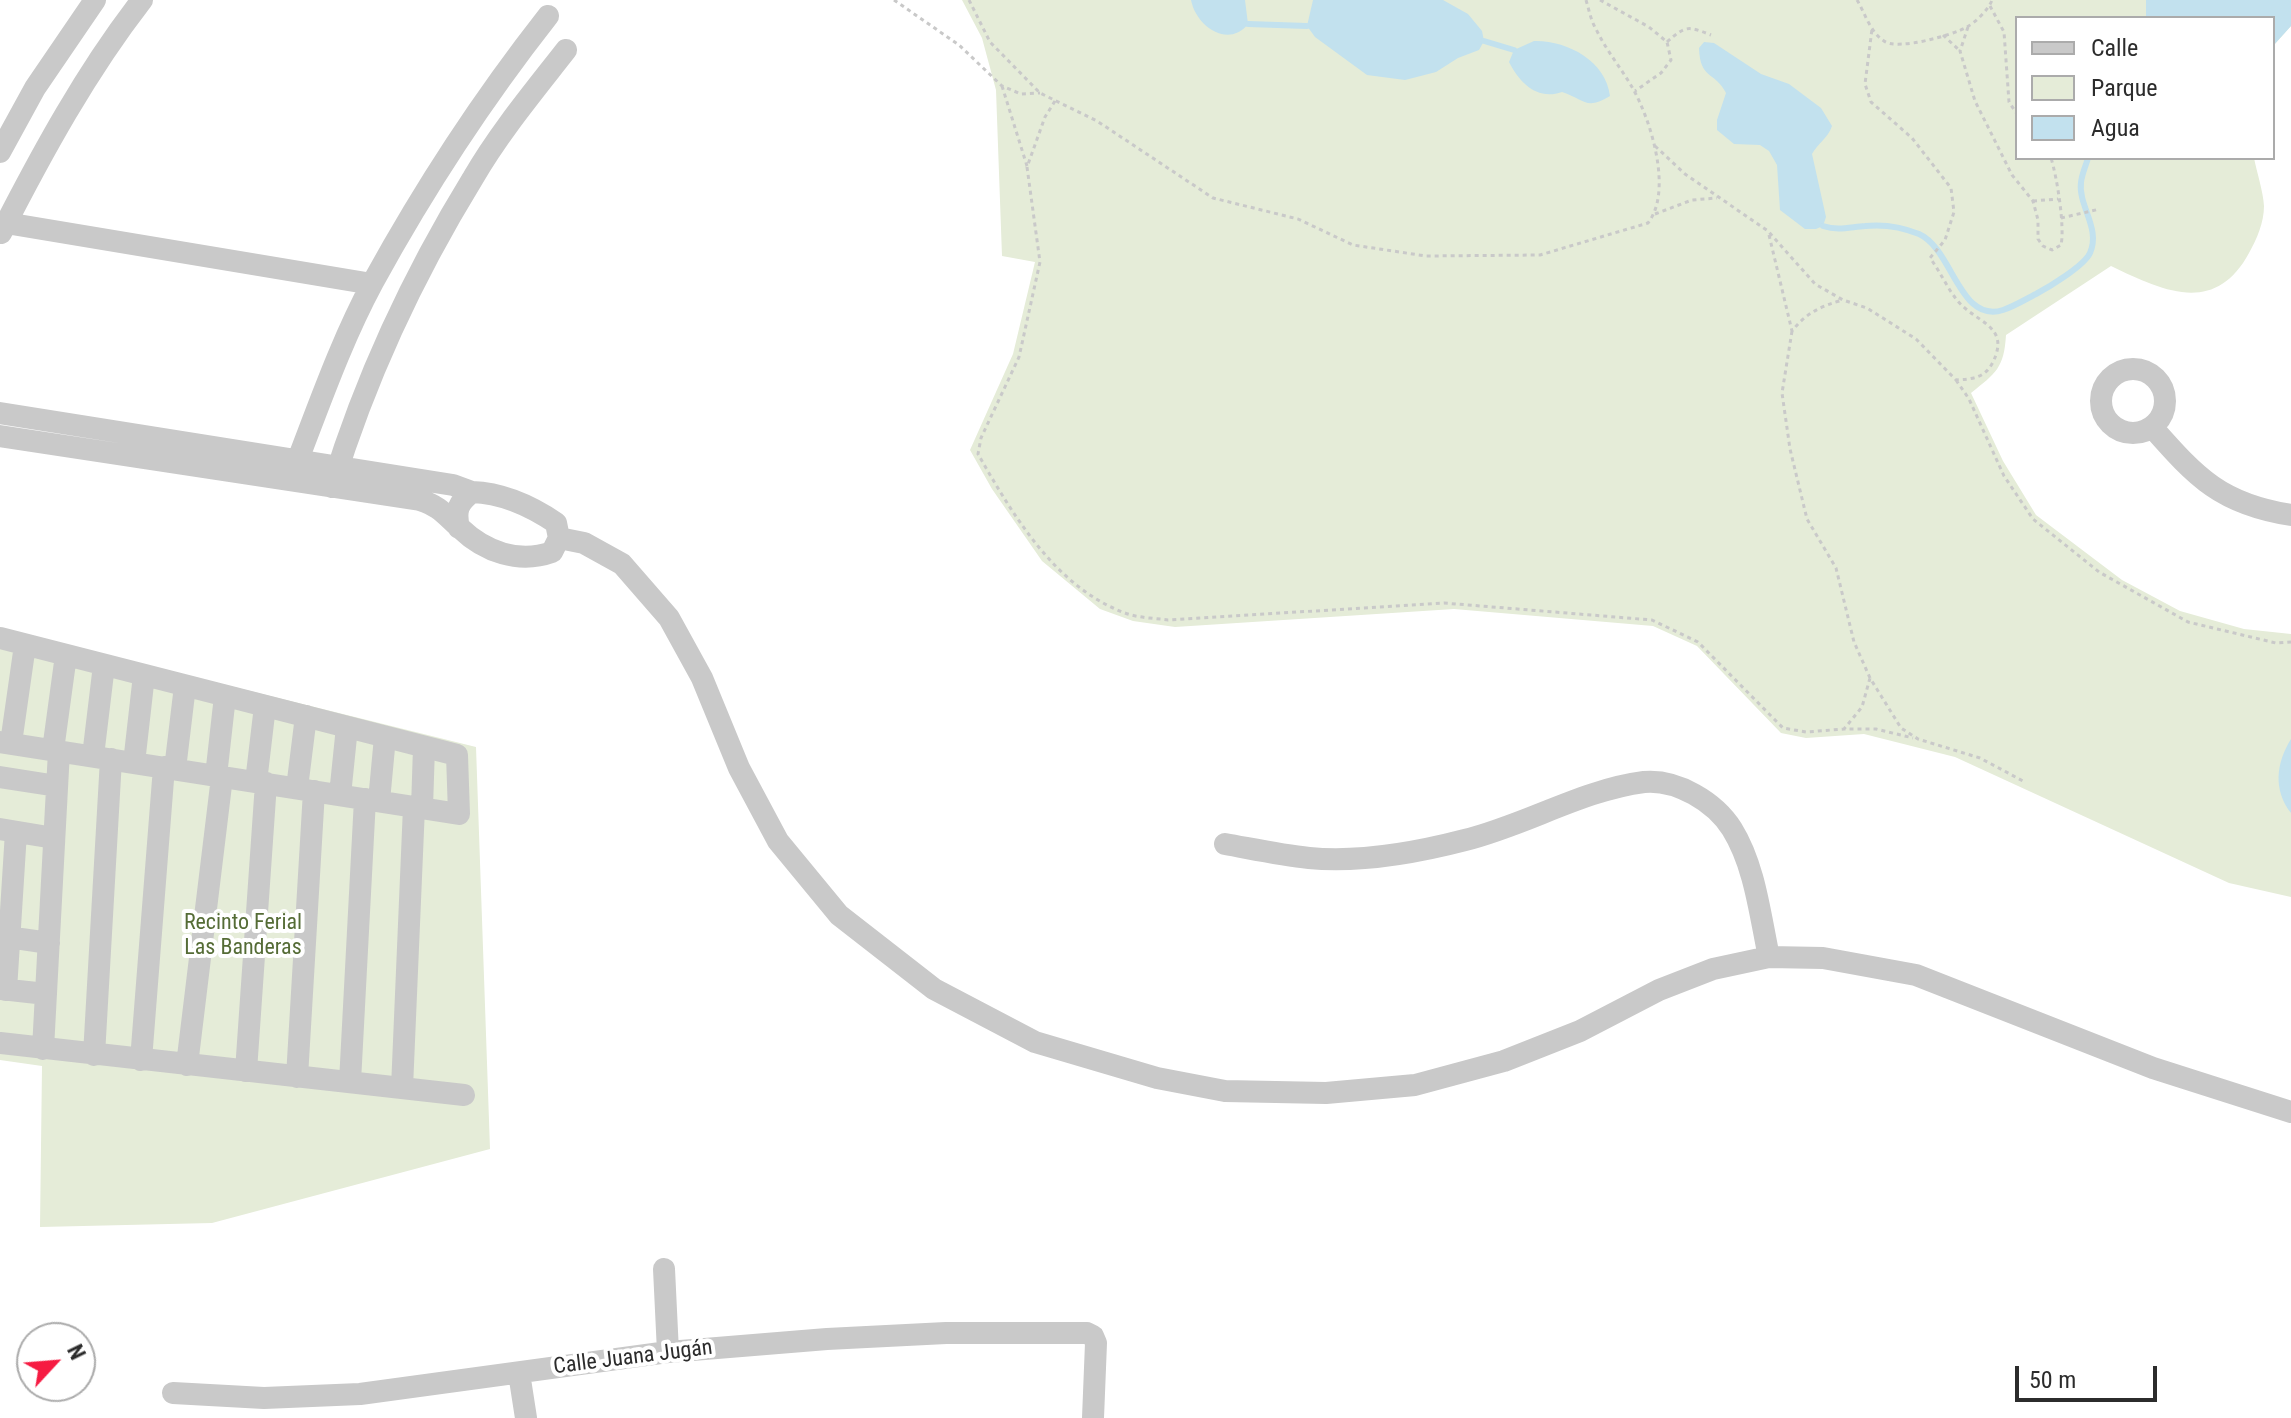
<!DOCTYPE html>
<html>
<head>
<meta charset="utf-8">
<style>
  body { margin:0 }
  #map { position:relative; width:2291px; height:1418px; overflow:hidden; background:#fff; font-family:"Roboto Condensed",sans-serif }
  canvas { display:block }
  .legend { position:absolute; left:2015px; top:16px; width:260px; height:144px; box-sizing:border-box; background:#fff; border:2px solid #ababab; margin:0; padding:10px 14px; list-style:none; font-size:24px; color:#2c2c2c }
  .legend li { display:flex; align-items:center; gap:16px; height:40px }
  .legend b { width:40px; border:2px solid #ababab }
  .north { position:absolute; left:16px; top:1322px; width:80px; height:80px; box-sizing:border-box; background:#fff; border:2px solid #ababab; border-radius:50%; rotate:64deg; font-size:22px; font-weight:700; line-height:32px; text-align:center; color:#2c2c2c }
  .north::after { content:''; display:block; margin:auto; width:28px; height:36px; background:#f61b42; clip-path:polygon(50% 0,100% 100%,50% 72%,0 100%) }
  .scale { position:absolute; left:2015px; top:1366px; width:142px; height:36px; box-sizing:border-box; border:4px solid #2c2c2c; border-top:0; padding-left:10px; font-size:24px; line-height:28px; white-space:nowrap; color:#2c2c2c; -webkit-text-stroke:6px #fff; paint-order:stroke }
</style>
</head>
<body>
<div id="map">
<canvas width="2291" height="1418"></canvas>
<ul class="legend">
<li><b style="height:10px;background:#c9c9c9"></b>Calle</li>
<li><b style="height:22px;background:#e5ecd8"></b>Parque</li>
<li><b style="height:22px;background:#c2e1ee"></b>Agua</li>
</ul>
<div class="north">N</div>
<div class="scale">50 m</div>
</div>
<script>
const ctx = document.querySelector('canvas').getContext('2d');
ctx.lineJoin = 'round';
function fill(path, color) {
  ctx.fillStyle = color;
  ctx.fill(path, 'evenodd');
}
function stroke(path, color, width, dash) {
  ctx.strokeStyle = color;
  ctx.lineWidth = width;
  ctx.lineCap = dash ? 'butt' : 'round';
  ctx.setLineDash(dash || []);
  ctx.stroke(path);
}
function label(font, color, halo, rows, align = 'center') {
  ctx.font = font + ' "Roboto Condensed",sans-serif';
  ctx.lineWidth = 8;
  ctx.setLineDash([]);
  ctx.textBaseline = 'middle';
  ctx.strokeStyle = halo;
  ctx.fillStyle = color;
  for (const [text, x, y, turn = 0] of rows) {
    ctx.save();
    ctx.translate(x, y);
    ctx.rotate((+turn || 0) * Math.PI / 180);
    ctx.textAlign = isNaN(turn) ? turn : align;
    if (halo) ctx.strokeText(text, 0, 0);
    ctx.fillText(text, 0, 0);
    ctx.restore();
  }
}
const green = new Path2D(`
  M962,0H2291V26L2273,46V18H2017V158H2254C2257,173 2263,191 2264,206C2264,222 2257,239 2249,253C2215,316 2163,291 2111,266L2006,335C2004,368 1996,373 1971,393L2003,461L2036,515L2122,580L2180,611L2244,629L2291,634V897L2229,883L1955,757L1864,734L1806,738L1781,733L1697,646L1653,626L1454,609L1175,627L1133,621L1100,609L1042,561L992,489L970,450L1013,354L1035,262L1002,256L996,90L982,38Z
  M0,629L476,747L490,1149L212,1223L40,1227L42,1066L0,1060Z`);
const water = new Path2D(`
  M1191,0H1245L1248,24C1228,49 1196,26 1191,0Z
  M1313,0H1443L1468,14L1482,31L1484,41L1479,50L1458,58L1436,72L1405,80L1367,75L1315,37L1307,26Z
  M2146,0H2291V26L2273,46V18H2146Z
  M1534,41C1567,40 1606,61 1610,96C1586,111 1584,99 1562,92C1537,101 1519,82 1509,62L1514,50Z
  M1704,42L1714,43L1761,74L1789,84L1821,108L1832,126C1828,138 1818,143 1812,154L1826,217L1823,226L1816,229H1805L1780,210L1777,165L1769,151L1760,145L1734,144L1717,130V120L1726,93C1715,71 1700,80 1699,48Z
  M2291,739V813C2273,790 2276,763 2291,739Z`);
const stream = new Path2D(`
  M1248,24L1307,26
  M1484,41L1514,50
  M1823,226C1838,231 1850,227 1865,226C1884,224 1902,227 1919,234C1953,249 1959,324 2003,310C2015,306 2026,299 2036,294C2049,287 2084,266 2090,253C2101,228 2078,206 2081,182C2082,174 2086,165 2088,158`);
const path = new Path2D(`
  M894,0L959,45L1002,86L1021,94L1040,93
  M969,0L990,42L1040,93L1097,121L1213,198L1298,219L1353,245L1426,256L1540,255L1648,223C1673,191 1651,120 1632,87C1621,68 1606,50 1596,29C1591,21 1589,10 1586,0
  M1600,0L1649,27L1667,42L1671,60L1661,73L1635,91
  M1857,0C1865,13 1870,32 1884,41C1897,51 1953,35 1967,27C1976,22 1989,9 1992,0
  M1990,6L2004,32L2009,102L2017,114
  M1968,27L1960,51L1975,101L2012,175L2033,201L2038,220V239L2043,246L2052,250L2061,245C2065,227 2057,177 2051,158
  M1943,35L1960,51
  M1667,42C1686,25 1688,26 1711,35
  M1002,86L1027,166
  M1055,101L1045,117L1027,167L1040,262L1019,357L981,438L978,454C1013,515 1055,587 1125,613C1138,618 1154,618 1168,620L1444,603L1652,620L1698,642L1783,728L1806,732L1844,729
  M1655,146L1685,174L1768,231L1815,284L1843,300L1867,308L1916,339L1956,380C1973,379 1985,378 1993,362C2011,325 1975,323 1957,300C1947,288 1940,271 1930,258L1945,240L1954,212L1951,188L1912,138L1871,102L1865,84L1872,29
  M2033,201L2058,199
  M1655,214L1692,200L1717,198
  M2061,218L2100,209
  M1769,235L1792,331C1806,313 1821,306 1843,300
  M1792,331L1782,393L1790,449L1807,519L1836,568L1854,642L1870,678L1901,728L1918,739L1980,758L2023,781
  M1956,380L1969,399L2004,476L2033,519L2099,572L2188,622L2276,643L2291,642
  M1870,678L1862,707L1844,729H1876L1913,738`);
const street = new Path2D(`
  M0,152L35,88L95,0
  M6,223L372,284
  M1,233C42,153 86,72 142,0
  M2101 401a32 32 0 1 1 64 0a32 32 0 1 1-64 0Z
  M0,413L453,485L472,492
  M2152,427C2197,478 2221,504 2291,515
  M0,436L420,500C441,507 444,514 460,528C485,552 519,564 552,552L559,538L556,523C531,506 502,493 472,492C458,503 455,510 459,528
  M290,480C316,414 339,345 373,282C424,189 482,100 548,16
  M332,487C365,379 414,274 473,178C499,133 534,91 566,50
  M559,538L584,543L622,564L669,618L702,678L739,768L778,841L839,915L934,989L1035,1042L1157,1078L1225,1091L1326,1093L1415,1085L1504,1061L1580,1031L1659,990L1713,969L1769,957L1823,958L1916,975L2153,1068L2291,1112
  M0,638L457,755L459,814L0,742
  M11,743L25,645
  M53,750L66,655
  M93,756L104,665
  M134,763L144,675
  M175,769L185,686
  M216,776L225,696
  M0,777L57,786
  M256,782L265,706
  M297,788L306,716
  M340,795L347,727
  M379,801L385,737
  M422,808L424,747
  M0,829L54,838
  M1225,844C1253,849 1281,855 1309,858C1361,863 1415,853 1465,840C1526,825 1582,790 1644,782C1677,779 1715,802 1732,829C1755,866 1760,915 1769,957
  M0,936L49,943
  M0,989L46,994
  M6,990L16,832
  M0,1043L464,1095
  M43,1049L59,751
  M94,1055L111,759
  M141,1060L164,767
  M187,1065L222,777
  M246,1071L266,783
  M297,1077L314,791
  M350,1082L365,799
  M402,1088L414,807
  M664,1269L668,1352
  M519,1373L526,1418
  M173,1393L264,1398L360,1394L668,1352L827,1339L946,1333H1087L1093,1336L1096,1343L1093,1418`);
const parkNames = [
  ["Recinto Ferial",243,923],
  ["Las Banderas",243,948]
];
const streetNames = [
  ["Calle Juana Jugán",633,1358,-7]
];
fill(green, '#e5ecd8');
fill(water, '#c2e1ee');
stroke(stream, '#c2e1ee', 6);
stroke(path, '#c9c9c9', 3, [4, 4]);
stroke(street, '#c9c9c9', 22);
label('22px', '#556c36', '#fff', parkNames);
label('22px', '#2c2c2c', '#fff', streetNames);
</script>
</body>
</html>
